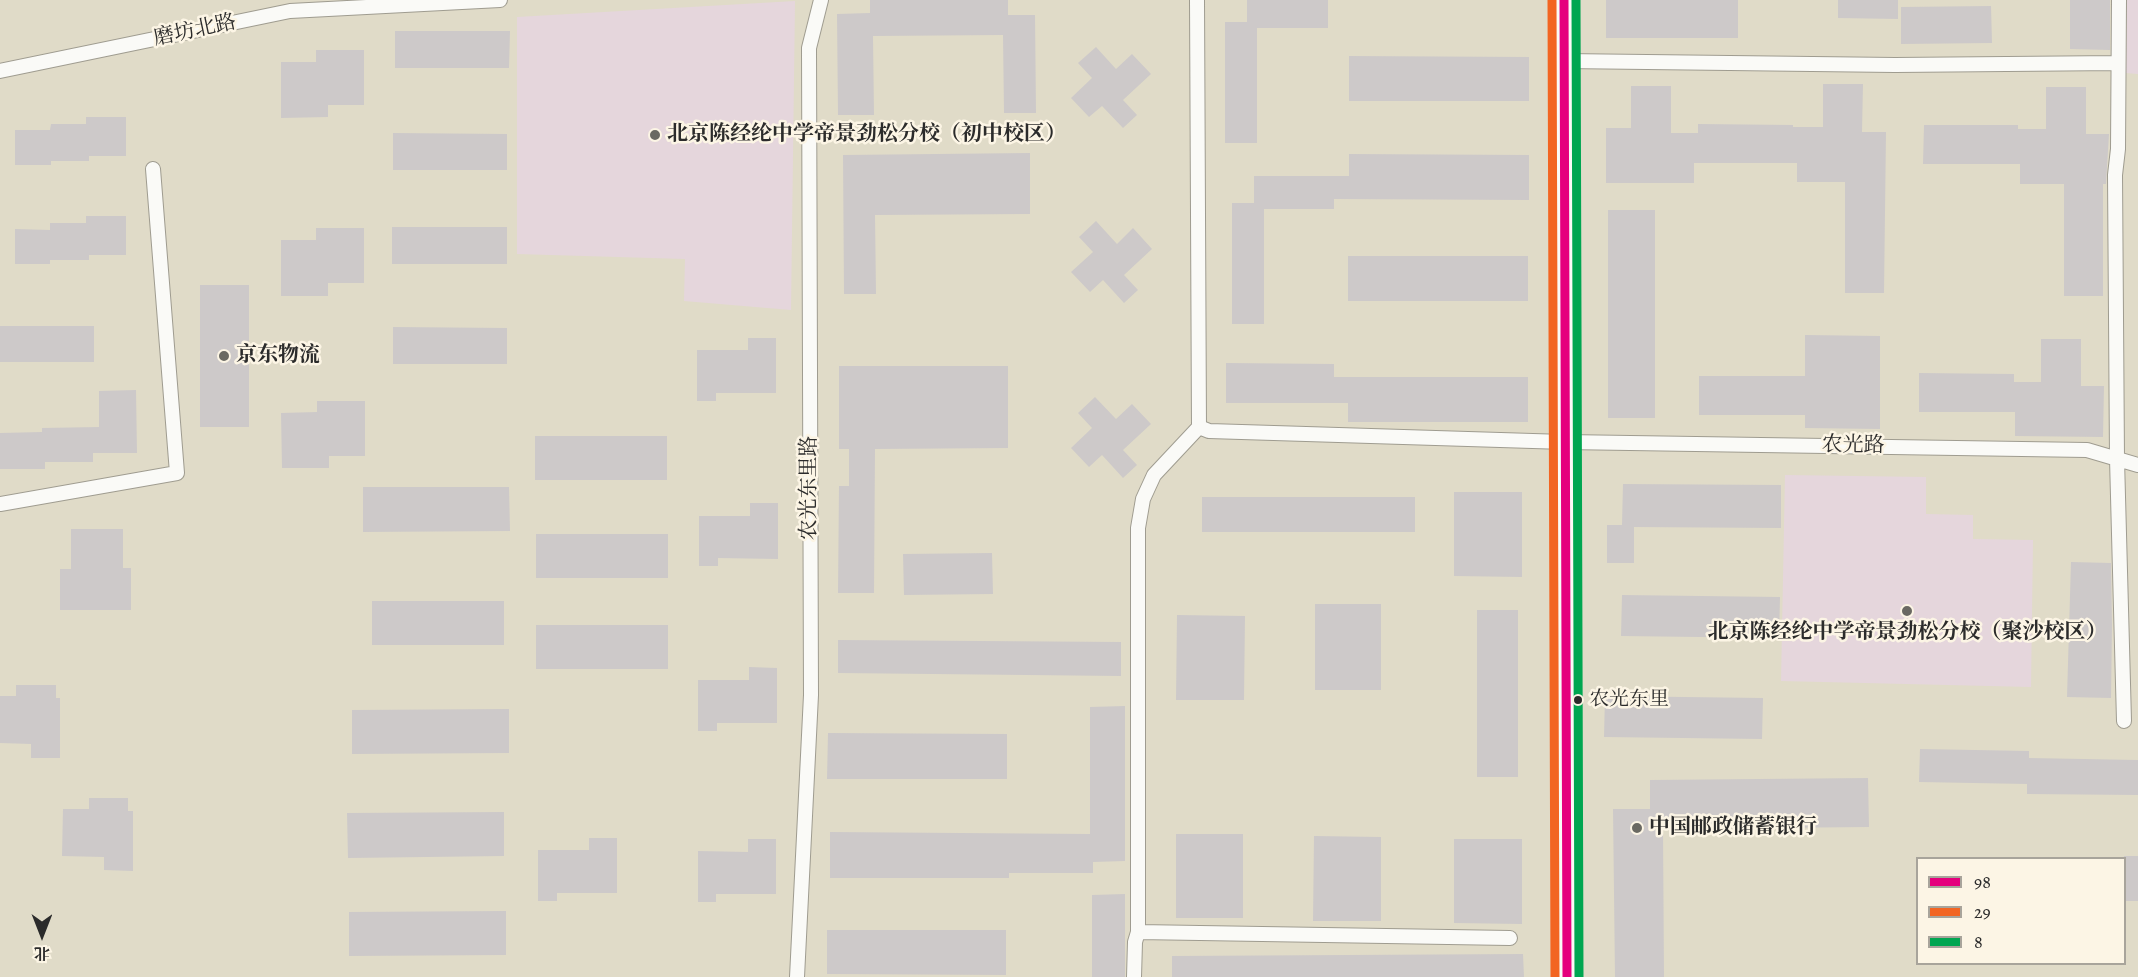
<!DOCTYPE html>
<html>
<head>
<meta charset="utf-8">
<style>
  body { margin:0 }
  #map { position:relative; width:2138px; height:977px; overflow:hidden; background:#e0dbc8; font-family:Alegreya,"Noto Serif SC",serif }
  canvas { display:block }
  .legend { position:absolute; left:1916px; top:857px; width:210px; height:108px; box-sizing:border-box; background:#fcf5e5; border:2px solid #a8a49b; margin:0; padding:8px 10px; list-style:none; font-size:18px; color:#2b2b2b }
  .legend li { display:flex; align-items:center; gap:12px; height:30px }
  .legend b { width:30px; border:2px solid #a8a49b }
  .north { position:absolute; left:12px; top:905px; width:60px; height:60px; -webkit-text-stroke:4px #fcf5e5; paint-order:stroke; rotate:180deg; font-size:16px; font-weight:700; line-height:24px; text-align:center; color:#2b2b2b }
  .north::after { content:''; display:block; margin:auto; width:21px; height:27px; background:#2b2b2b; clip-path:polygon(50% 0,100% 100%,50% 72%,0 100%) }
</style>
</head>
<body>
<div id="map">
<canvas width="2138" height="977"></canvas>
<ul class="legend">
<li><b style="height:8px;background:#e5007d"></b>98</li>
<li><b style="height:8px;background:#f26522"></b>29</li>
<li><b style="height:8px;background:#00a651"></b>8</li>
</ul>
<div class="north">北</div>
</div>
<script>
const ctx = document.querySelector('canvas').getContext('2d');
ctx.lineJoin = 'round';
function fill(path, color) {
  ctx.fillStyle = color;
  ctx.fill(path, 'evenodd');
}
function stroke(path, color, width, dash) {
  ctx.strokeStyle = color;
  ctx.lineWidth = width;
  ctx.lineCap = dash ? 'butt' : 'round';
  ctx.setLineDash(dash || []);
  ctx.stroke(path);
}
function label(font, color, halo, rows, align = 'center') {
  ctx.font = font + ' Alegreya,"Noto Serif SC",serif';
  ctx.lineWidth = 5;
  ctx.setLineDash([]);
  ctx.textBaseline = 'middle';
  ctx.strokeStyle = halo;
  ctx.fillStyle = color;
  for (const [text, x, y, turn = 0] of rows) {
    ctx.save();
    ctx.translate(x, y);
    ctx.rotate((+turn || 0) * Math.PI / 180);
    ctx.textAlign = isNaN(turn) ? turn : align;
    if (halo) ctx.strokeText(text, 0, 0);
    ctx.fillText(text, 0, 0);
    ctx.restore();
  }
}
const built = new Path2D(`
  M2127,0H2138V74L2126,73Z
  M795,1L791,310L684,301L685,259L517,254V17Z
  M1785,475L1926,477V514L1973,515V539L2033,540L2031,687L1781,681Z`);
const building = new Path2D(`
  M870,0H1008V15H1035L1036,113H1004L1003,35L873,36L874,115H838L837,14L870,13Z
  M1247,0H1328V28H1257V143H1225V22H1247Z
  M1606,0H1738V38H1606Z
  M1838,0H1898V19L1838,18Z
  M2070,0H2110V50L2070,49Z
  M1991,6L1992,43L1901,44V7Z
  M395,31H510L509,68H395Z
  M1096,47L1116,69L1132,54L1151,74L1123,100L1137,115L1123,128L1102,106L1089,117L1071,98L1092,78L1078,63Z
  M316,50H364V105H328V117L281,118V62H316Z
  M1349,56L1529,57V101H1349Z
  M1823,84H1863L1862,132H1886L1884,293H1845V182H1797V163H1694V183H1606V128H1631V86H1671V133H1698V124L1793,125V127H1823Z
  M2046,87H2086V134H2109L2106,184H2103V296H2064V184H2020V164H1923L1924,125H2018V129H2046Z
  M86,117H126V156H89V161H51V165H15V130H50L51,124H86Z
  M393,133L507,134V170H393Z
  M1030,153V214L875,215L876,294H844L843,155Z
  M1349,154L1529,155V200L1334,199V209H1264V324H1232V203H1254V176H1349Z
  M1608,210H1655V418H1608Z
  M86,216H126V255H89V260H50V264H15V229L50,230V223H86Z
  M1096,221L1117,244L1133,228L1152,249L1124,275L1138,290L1124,303L1103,280L1090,292L1071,272L1093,252L1079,237Z
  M392,227H507V264H392Z
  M316,228H364V283H328V296H281V240H316Z
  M1348,256H1528V301H1348Z
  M200,285H249V427H200Z
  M0,326H94V362H0Z
  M393,327L507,328V364H393Z
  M1805,335L1880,336V429L1805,428V415H1699V376H1805Z
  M748,338H776V393H716V401H697V350H748Z
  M2041,339H2081V386H2104L2103,437L2015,436V412H1919V373L2014,374V382H2041Z
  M1226,363L1334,364V377H1528V422H1348V403H1226Z
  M839,366H1008V448L875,449L874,593H838L839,486H849V449H839Z
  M136,390L137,453H93V462H45V469H0V433L42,432V428L99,427V391Z
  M1095,397L1116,419L1132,404L1151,424L1123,450L1137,465L1123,478L1102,455L1089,467L1071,448L1092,428L1078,413Z
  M317,401H365V456H329V468H282L281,413L317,412Z
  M535,436H667V480H535Z
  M1623,484L1781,485V528L1634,527V563H1607V525H1622Z
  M363,487H509L510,531L363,532Z
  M1454,492H1522V577L1454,576Z
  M1202,497H1415V532H1202Z
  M750,503H778V559L718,558V566H699V516H750Z
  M71,529H123V568H131V610H60V569H71Z
  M536,534H668V578H536Z
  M992,553L993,594L904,595L903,554Z
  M2071,562L2111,563L2112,625L2111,698L2067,697Z
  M1622,595L1780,597L1779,638L1621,636Z
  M372,601H504V645H372Z
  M1315,604H1381V690H1315Z
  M1477,610H1518V777H1477Z
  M1177,615L1245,616L1244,700H1176Z
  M536,625H668V669H536Z
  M838,640L1121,642V676L838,673Z
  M749,667L777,668V723H717V731H698V680H749Z
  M16,685H56V698H60V758H31V744L0,743V696H16Z
  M1605,696L1763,698L1762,739L1604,737Z
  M1125,706V861L1093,862V873H1009V878H830V832L1090,834V707Z
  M509,709V753L352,754V710Z
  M828,733L1007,734V779H827Z
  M1920,749L2029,751V758L2138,760V795L2027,794V784L1919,782Z
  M1868,778L1869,827L1663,829L1664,977H1615L1613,809H1650V780Z
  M89,798H128V811H133V871L104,870V857L62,856L63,809H89Z
  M504,812V856L348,858L347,813Z
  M1176,834H1243V918H1176Z
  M1314,836L1381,837V921H1313Z
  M589,838H617V893H557V901H538V850H589Z
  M748,839H776V894H716V902H698V851L748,852Z
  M1454,839H1522V924L1454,923Z
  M2124,856H2138V901H2124Z
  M1125,894V977H1092V895Z
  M506,911V955L349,956V912Z
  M827,930H1006V975L827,974Z
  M1523,954L1524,977H1172V956Z`);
const minor = new Path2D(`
  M2119,0L2118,149L2115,175L2117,459L2124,721
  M1564,61L1895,65L2118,63
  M0,71L290,11L500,0
  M1199,427L1209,431L1565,442L2087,450L2138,465
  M0,504L177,473L153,169
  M1138,932L1510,938
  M797,977L811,695L809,48L821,0
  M1134,977L1135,942L1138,932V528L1143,499L1154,475L1199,427L1197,0`);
const tertiary = new Path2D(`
  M1564,0L1567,977`);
const bus1 = new Path2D(`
  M1564,0L1567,977`);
const bus2 = new Path2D(`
  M1552,0L1555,977`);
const bus3 = new Path2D(`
  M1576,0L1579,977`);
const markers = [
  [655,135,6,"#6a6962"],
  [224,356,6,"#6a6962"],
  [1907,611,6,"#6a6962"],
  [1578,700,5,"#2b2b2b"],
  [1637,828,6,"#6a6962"]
];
const busNames = [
  ["农光东里",1589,700]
];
const streetNames = [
  ["磨坊北路",195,31,-12],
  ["农光路",1853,446,1],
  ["农光东里路",810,488,-90]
];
const poiNames = [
  ["北京陈经纶中学帝景劲松分校（初中校区）",667,135],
  ["京东物流",236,356],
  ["北京陈经纶中学帝景劲松分校（聚沙校区）",1907,633,"center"],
  ["中国邮政储蓄银行",1649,828]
];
fill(built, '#e5d6dc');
fill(building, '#cdc9c9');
stroke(minor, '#9f9c90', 16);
stroke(tertiary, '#9f9c90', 20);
stroke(minor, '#fafaf7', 14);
stroke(tertiary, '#fafaf7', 18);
stroke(bus1, '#e5007d', 9);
stroke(bus2, '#f26522', 9);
stroke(bus3, '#00a651', 9);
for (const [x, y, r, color] of markers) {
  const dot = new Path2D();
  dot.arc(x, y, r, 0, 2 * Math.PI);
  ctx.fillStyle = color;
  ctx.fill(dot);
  stroke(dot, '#fcf5e5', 2);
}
label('20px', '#2b2b2b', '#fcf5e5', busNames, 'left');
label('21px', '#2b2b2b', '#fcf5e5', streetNames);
label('bold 21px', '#2b2b2b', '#fcf5e5', poiNames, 'left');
</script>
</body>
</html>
